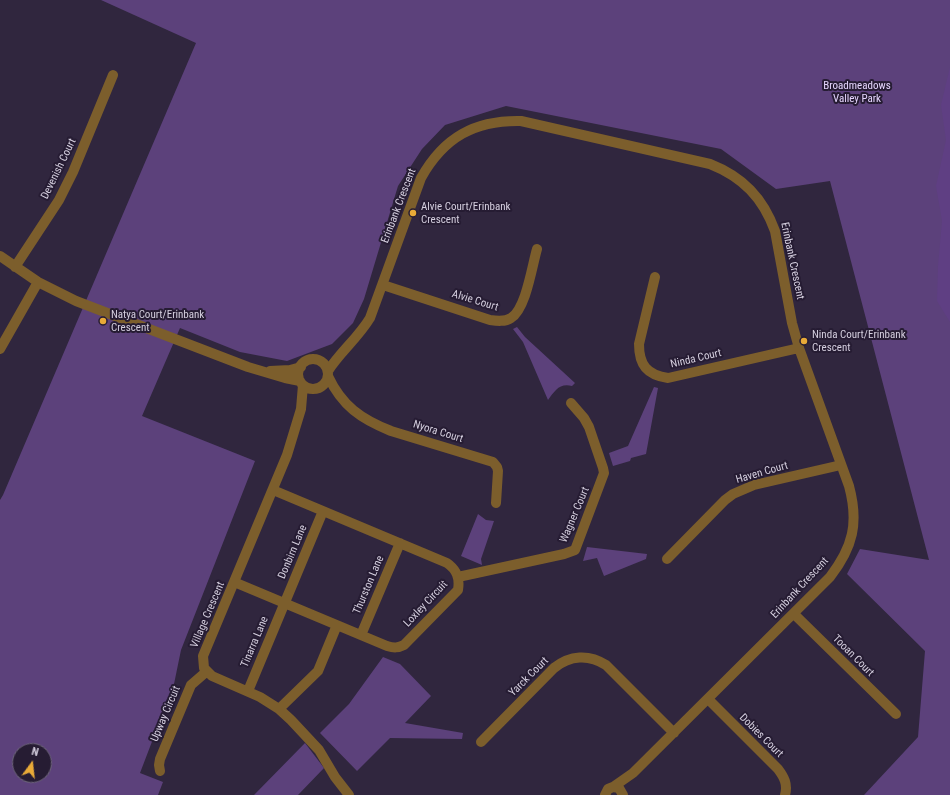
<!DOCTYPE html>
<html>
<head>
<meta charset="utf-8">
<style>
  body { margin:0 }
  #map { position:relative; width:950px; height:795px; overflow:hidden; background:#30263e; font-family:"Roboto Condensed",sans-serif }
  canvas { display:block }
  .north { position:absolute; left:12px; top:743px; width:40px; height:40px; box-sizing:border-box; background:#261c33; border:1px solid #6c6478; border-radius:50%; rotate:15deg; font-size:11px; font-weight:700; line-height:16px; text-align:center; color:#d5cfdf }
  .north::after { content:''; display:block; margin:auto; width:14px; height:18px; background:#e9aa38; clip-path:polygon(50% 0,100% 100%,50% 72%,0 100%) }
</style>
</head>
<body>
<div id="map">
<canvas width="950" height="795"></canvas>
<div class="north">N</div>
</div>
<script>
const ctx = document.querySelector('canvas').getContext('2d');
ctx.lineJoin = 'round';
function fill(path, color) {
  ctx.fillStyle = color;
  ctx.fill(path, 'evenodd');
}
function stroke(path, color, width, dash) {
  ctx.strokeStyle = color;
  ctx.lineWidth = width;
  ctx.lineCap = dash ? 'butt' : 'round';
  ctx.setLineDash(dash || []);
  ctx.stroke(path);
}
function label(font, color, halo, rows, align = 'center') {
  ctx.font = font + ' "Roboto Condensed",sans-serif';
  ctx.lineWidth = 4;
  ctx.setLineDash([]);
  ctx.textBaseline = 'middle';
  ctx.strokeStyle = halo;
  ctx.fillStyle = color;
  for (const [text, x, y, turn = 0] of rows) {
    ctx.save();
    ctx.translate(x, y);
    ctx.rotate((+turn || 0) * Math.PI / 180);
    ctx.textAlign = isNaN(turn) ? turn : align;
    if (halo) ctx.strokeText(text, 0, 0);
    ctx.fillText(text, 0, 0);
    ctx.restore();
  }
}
const green = new Path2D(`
  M101,0H950V795H864L918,737L925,651L847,574L860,549L929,560L830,181L776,189L721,149L506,106L445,125L422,149L398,186L364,299L353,323L332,344L287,361L240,352L180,328L142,416L255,461L181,650L174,684L140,773L163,782L158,795H0V500L3,495L196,43ZM20,751H44V775H20Z
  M517,327L525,337L575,383L572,386C559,383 555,391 548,400L523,342L513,329Z
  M654,387L658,388L646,454L631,458L630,461L613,466L609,453L628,446Z
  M478,514L486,520L494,521L481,559L482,565L461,556Z
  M587,547L647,554L646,559L604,576L597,558L583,561Z
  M383,657L400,664L431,696L405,723L463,733L462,739L390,738L357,771L320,733L349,704Z
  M305,743L324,768L298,795H254Z`);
const forest = new Path2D(`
  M950,67V322L937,301L938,266L942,221L936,186L946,140L941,105Z`);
const minor = new Path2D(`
  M0,256L38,282L76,301L248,367L285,378L300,381
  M15,267L59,200L73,172L113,75
  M655,277L639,344C639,365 647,375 668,378L799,348
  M383,285L490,320C497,321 505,322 511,318C526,309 532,266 537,249
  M0,349L38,282
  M298 374a15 15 0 1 1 30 0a15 15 0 1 1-30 0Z
  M270,371L290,370L301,367
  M328,371C340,352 358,338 370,318L421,178C444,137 475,120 521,121L710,164C743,177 763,198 775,231L792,323L799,348L849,486C859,523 853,547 830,577L633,773L613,787
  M328,376C342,406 361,419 391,431L493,462L497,467L498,471L496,503
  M303,385L301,409L287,455L203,656L204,668L212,676L260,697L279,709L291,720L319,750L335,777L349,795
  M667,559L725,500L733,494L754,485L841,465
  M458,577L564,554L575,550L604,473L603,468L589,427L584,418L571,403
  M234,582L387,646C394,648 398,648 404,645L458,590C460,578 457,570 447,563L273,490
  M794,614L896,714
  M361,635L400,543
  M248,691L323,511
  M708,699L778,769C784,777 788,784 785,795
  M279,709L318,671L337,625
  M481,742L554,668C570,655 589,654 606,665L674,733
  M160,771L159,765L160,759L191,685L206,672
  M605,795L608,789L613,787L619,788L623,795`);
const markers = [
  [413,213,4,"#e9aa38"],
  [103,321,4,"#e9aa38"],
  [804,341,4,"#e9aa38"]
];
const parkNames = [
  ["Broadmeadows",857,86],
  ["Valley Park",857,99]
];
const streetNames = [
  ["Devenish Court",59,169,-64],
  ["Erinbank Crescent",399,206,-69],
  ["Erinbank Crescent",792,261,78],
  ["Alvie Court",475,301,17],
  ["Ninda Court",696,359,-13],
  ["Nyora Court",438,432,17],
  ["Haven Court",762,473,-16],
  ["Wagner Court",575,515,-67],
  ["Donbirn Lane",293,552,-67],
  ["Thurston Lane",369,585,-67],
  ["Erinbank Crescent",800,588,-47],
  ["Loxley Circuit",426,604,-47],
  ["Village Crescent",208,615,-67],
  ["Tinarra Lane",255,642,-67],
  ["Tooan Court",853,656,45],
  ["Yarck Court",529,677,-45],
  ["Upway Circuit",166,714,-67],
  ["Dobies Court",761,736,45]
];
const poiNames = [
  ["Alvie Court/Erinbank",421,207],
  ["Crescent",421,220],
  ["Natya Court/Erinbank",111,315],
  ["Crescent",111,328],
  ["Ninda Court/Erinbank",812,335],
  ["Crescent",812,348]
];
fill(green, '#5c417b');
fill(forest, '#5f3f83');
stroke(minor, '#7c5e2c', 10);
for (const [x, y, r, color] of markers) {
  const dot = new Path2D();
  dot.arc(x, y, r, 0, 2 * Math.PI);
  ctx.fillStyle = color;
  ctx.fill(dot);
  stroke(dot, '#261c33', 1.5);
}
label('11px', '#e5d5fd', '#261c33', parkNames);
label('11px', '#d5cfdf', '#261c33', streetNames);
label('11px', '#d5cfdf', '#261c33', poiNames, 'left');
</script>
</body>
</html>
